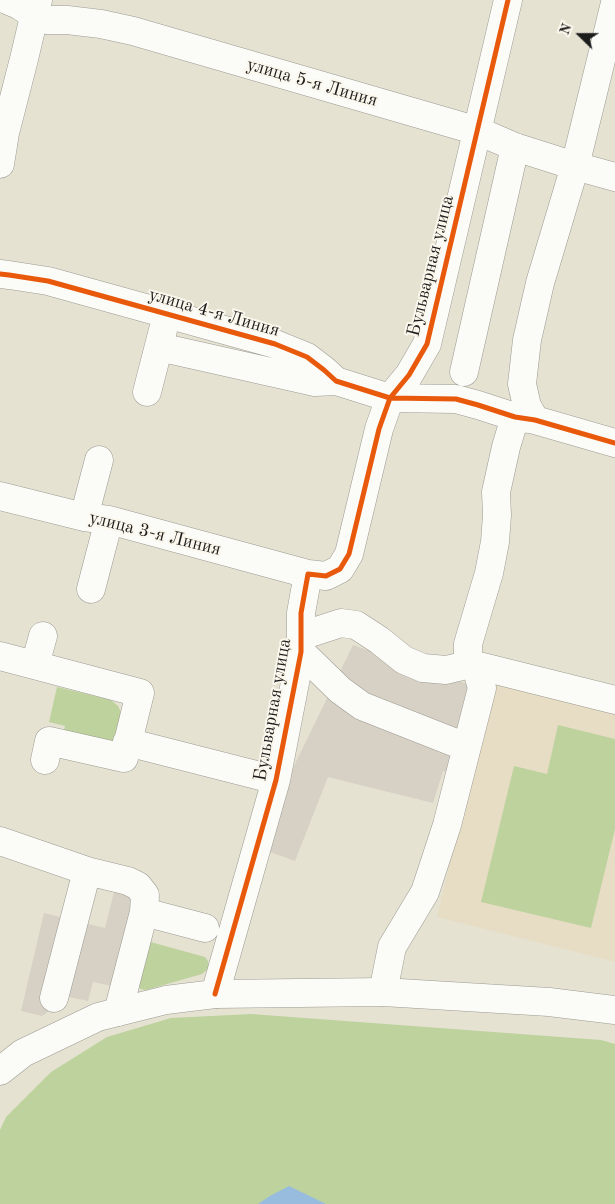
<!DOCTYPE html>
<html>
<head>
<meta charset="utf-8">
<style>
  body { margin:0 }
  #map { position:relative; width:615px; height:1204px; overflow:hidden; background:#e5e2d2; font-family:"Old Standard TT",serif }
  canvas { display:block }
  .north { position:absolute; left:555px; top:10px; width:50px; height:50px; -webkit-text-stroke:4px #fbf7ec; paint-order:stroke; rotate:292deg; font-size:14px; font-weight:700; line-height:20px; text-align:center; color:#1c1c1c }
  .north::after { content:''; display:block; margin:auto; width:18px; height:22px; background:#1c1c1c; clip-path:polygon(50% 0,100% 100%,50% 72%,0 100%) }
</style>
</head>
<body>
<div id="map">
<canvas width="615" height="1204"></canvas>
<div class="north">N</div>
</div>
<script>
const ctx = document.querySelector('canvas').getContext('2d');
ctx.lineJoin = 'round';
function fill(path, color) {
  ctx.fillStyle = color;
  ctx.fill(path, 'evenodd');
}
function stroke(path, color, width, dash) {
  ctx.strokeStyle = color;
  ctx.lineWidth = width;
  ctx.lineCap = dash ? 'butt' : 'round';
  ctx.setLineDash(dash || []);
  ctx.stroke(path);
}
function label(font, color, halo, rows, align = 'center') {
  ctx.font = font + ' "Old Standard TT",serif';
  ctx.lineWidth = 4;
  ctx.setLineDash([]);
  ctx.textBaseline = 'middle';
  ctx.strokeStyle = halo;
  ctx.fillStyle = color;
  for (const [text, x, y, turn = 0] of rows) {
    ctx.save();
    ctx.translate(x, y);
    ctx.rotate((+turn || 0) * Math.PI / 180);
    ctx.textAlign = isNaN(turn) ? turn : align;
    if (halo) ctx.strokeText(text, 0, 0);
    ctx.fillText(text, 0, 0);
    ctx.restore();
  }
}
const built = new Path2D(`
  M493,678L615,712V962L437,917Z`);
const industrial = new Path2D(`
  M353,645L479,688L454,774L443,771L433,803L328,777L295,861L265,850L291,772Z
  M116,884L135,889L112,986L93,982L88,1001L69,997L42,1016L21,1011L44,913L105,928Z`);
const green = new Path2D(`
  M57,687L111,700L118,706L123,717L116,752L62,739L65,726L49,722Z
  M558,725L615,739V829L591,928L481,902L514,766L547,774Z
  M147,941L205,957L208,961L209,968L202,974L146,990L140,989L139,986Z
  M251,1014L601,1040L615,1044V1204H0V1130L6,1117L51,1072L107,1037L171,1018Z`);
const water = new Path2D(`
  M289,1186L326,1204H258L270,1196Z`);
const minor = new Path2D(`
  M7,0L19,5L34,15L47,20H67L101,24L133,31L478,131L515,147L575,166L615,177
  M0,164L5,133L24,59L38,0
  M0,274L9,275L48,281L275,344L307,357L324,370L336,381L390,398L456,399L478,405L515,417L535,420L615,443
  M159,347L315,382L336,381
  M464,372L515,147
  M147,392L163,330
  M535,420L527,406L522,384L527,340L540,283L575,166L615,3
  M0,496L84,517L109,520L308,574
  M84,517L99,460
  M91,589L109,520
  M301,636L341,623L356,625L379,640L404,660L423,668L446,670L471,664L615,700
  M301,652L340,690L362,706L466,747
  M0,656L140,693L124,758L49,741L45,760
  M35,665L43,636
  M127,742L276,780
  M0,841L87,871L128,881L138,886L145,895L144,912L118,1012
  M144,912L205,928
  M383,992L392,947L425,892L447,825L482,688L478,674L471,664L468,656V644L489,573L495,542L497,515L496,492L506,447L515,417
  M215,994L276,780L301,652V613L308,574L326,576L340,569L349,554L379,429L390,398L409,375L427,344L508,0
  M54,998L87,871`);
const major = new Path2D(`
  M0,1071L23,1053L98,1017L166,1000L215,994L383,992L549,1002L615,1010`);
const cycleway = new Path2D(`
  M0,274L9,275L48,281L275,344L307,357L324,370L336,381L390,398L456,399L478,405L515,417L535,420L615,443
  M215,994L276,780L301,652V613L308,574L326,576L340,569L349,554L379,429L390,398L409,375L427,344L508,0`);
const streetNames = [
  ["улица 5-я Линия",312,83,16],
  ["Бульварная улица",431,266,-76],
  ["улица 4-я Линия",214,313,16],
  ["улица 3-я Линия",155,534,14],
  ["Бульварная улица",273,710,-80]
];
fill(built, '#e7ddc5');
fill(industrial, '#d6d1c4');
fill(green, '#bdd29d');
fill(water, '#97bcde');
stroke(minor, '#9c9a92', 29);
stroke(major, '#9c9a92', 29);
stroke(minor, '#fbfbf8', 28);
stroke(major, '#fbfbf8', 28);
stroke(cycleway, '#e8590c', 5);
label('18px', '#1c1c1c', '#fbf7ec', streetNames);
</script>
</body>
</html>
